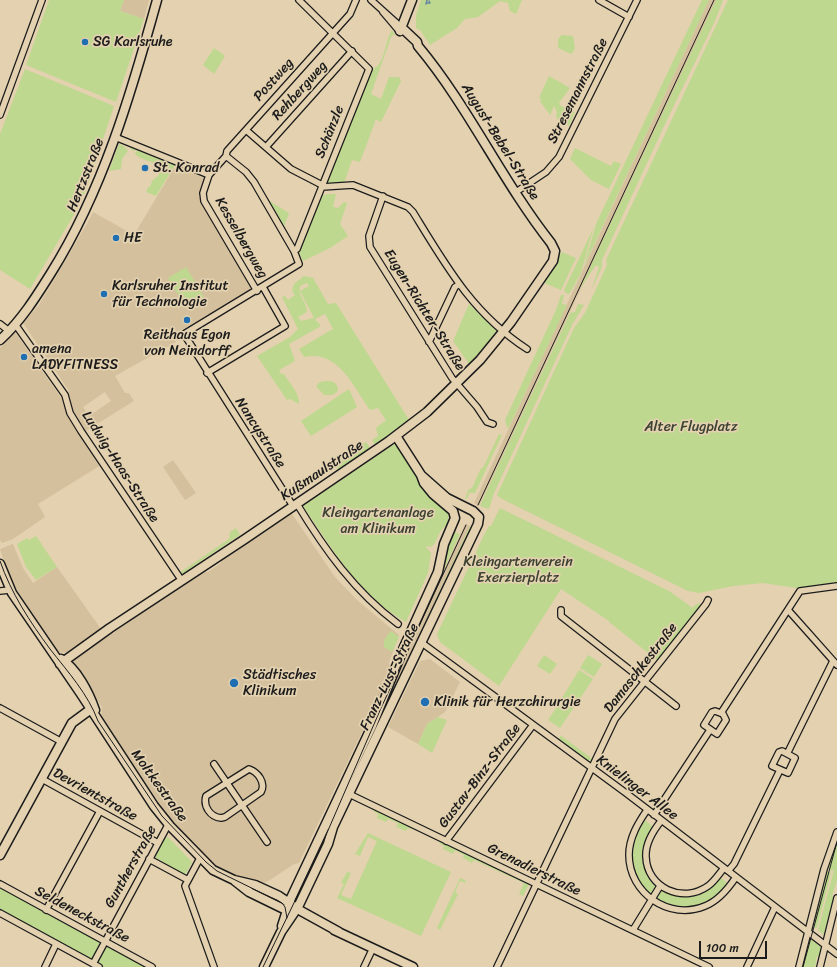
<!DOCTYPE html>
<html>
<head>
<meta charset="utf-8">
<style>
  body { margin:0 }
  #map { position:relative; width:837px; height:967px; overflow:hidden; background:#e3d1af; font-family:Sriracha,sans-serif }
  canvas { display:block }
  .scale { position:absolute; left:699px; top:941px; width:68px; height:18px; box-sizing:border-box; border:2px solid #1c1c1c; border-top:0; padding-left:5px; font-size:12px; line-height:14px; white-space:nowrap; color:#1c1c1c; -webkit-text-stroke:3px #e3d1af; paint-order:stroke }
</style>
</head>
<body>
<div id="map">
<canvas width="837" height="967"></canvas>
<div class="scale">100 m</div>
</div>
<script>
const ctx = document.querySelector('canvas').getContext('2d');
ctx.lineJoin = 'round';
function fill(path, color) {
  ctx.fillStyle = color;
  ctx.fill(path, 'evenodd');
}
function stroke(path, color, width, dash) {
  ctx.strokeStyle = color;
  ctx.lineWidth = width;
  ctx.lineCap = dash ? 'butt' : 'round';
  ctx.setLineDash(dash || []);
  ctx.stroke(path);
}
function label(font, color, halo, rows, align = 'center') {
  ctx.font = font + ' Sriracha,sans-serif';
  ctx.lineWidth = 3.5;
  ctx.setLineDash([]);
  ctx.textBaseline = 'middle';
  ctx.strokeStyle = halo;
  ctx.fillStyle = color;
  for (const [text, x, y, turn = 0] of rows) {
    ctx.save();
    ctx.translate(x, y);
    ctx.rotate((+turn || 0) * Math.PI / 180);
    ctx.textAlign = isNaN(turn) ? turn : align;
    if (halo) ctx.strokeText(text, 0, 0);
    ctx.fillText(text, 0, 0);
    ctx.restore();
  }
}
const built = new Path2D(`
  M124,0H149L144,19L120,11Z
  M709,0H716L479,506L474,503Z
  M174,168L180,171L181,168L206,179L199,197L251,285L250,290L178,332L180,336L174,339L176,342L115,376L125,393H129L134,401L84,432L74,416L66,393L69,391L23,323L39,305L88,222L93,212L134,235ZM105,392L111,401L89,416L83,407Z
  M15,332L62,399L66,411L101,465L38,504L45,517L13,539L2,543L0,540V348Z
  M173,460L196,493L185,500L163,467Z
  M290,511L335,577L357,600L399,635L389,662L390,668L366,724L299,863L294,864L270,880L264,883L241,878L216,866L170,819L101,718L102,707L72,663L73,660L154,605L205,572H208L221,563V560Z
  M465,524L470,526L301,899L294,896Z
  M13,544L23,568L33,583L57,567L101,629L66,653L60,652L54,647L13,588L0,549Z
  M430,659L460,682L445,712L427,724L418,744L388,727L420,661Z`);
const green = new Path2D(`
  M49,0H124L120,11L144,19L116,102L26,65Z
  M421,0H522L516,14L510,11L508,3L500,1L478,17L465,19L457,28L430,45L420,30L416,28V15Z
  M702,0H709L584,266L596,224Z
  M716,0H723L715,21L666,122L602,260V267L591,291L599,267L596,265L580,289Z
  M728,0H837V582L796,588L763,583L733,586L699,593L688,591L502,499L497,495L574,328L585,313L607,265L606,260Z
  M392,30L395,35H393L391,37L371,94L381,99L389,77H399L401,81L381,122L375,119V122L360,162L352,160L344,183L327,184L326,183L371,70C386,65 384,42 392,30Z
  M562,35L573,36L575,49L571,54L558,48V39Z
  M214,48L225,56L214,74L203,65Z
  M25,69L114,106L86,190L76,211L30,289L0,270V134Z
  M549,76L570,88L559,103L561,106L575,112L569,126L560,122L556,117L557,112L554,106L550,115L540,101L542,99L539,98Z
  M119,144L124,146L128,151L122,159L121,169L109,171Z
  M129,147L175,165L156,196L146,192L148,187H150L152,181L159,175V168C152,159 142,162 134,153L137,152L136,150L133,151Z
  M575,148L611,166L614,161L621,164L609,189L591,180L570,159Z
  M328,194H336L333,207L338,208L344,202L347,203L340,224L348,236L330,248L303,261L298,251L321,196Z
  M268,200L289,213L283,229L266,201Z
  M593,229L581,273L571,291L569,294L566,293L564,290Z
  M562,252L576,258L561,290L542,282Z
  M186,267L204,297L186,308L168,278Z
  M304,276L313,278L328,304L336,303L409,420L375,445L372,440L378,436L376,428L386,420L378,408L370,410C353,386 338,349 304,357L299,349L333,329L325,314L315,319L321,326L289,344L295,361L279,370L281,374H284C289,383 300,393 299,404L290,399L287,400L257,356L290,337L298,329L282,297L285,296L288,300L295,295L292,291L294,284ZM307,283L309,286L300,291L314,318L301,321L298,317L307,312C307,301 298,298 300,286Z
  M561,295H564L562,304L567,305L508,429L505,420L556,310Z
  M469,304L496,330V333L469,364L453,341Z
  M578,304L584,305L573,323L494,493L489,509L480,506C509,441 541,376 570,313L575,312Z
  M326,381C332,381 336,382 338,388L337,392L332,395H324L316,386L320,382Z
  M349,389L357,407L311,436L301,421Z
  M499,434L502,435L475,493H469L467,499H465L468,490L472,488L481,468H483Z
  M366,442L370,448L338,470L332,463Z
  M396,443L435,501L449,513L447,526C437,529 439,542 431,547L427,546L426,547L431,553L428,573L406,622C360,597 331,547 303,506Z
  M500,508L669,591L693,608L695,605L700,603L701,609L657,660L609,622V621L561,589L499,686L440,642L437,634L484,535L489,526H491Z
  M470,526L472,530L413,652L416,642Z
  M236,528L240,535L180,575L179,573L229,539L230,532Z
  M450,532H454L460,534L424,613Z
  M36,536L57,567L36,580L26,567L17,544L27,538L29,540Z
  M391,631L399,637L392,652L384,647C383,639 387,636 391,631Z
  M544,655L557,664L550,674L537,666Z
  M588,655L602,664L594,677L580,668Z
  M579,670L593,679L575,706L562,698Z
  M562,699L574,707L560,728L548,720Z
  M438,717L447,720L432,753L418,744L427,724Z
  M560,735L594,760L593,761L587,760L559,740Z
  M375,809L413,828L414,830L408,828L406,831L396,827L398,823L388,819L386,822L377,818L378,814L373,811Z
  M645,820L653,827C641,846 641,870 657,886L651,897C629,872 627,848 645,820Z
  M368,833L451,872L421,936L337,898L344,884L341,883L347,872L351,873L341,895L351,899L377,841L368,837L360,856L355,854Z
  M168,837L192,862L185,875L156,858L155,855L165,838Z
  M837,837V880L832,896L835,899L824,935L818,930L834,870L832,871L826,867Z
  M441,840L529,884L523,896L519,894L524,883L474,860L472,863L463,858L464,855L455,850L453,854L443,849L444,846L439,843Z
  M827,870L831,873L817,928L812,927Z
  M720,877L728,884C706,909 685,911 655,899L659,889C683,900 703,898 720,877Z
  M460,878L465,880L466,883L460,881L455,892L458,894L440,930L437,928Z
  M0,887L146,967H103L0,911Z
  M808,937L822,947L820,958L817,956L815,967H801Z`);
const stream = new Path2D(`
  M427,3H430L429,1
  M426,4L427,0`);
const street = new Path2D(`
  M371,0L401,27
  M599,0L629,17
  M383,12L400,32
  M0,115L42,0
  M246,130L291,169L322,185
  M115,137L209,175
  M266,147L352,51
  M226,156L246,172L254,182L294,251L299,264L184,334L293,506
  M209,175L226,156L227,151L350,14L356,0
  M209,175L203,193L204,201L257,291
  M322,187L353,185L408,207L413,212C446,266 473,314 527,349
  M516,192L546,172L559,157L637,0
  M383,196L369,236L370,247L452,378L477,407L487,422L493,424
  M294,251L297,249L369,69L299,0
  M0,324L9,331
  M15,324L65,395L70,413L81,431L182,581
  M429,342L455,287L458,285
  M207,373L285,326L263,287
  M297,504C325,550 355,592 398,624
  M0,591L10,590
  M561,610V616L676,706
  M789,611L837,665
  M422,643L626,793L837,954
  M0,708L62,742
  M715,711L723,714L726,720L717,734L704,725L712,712Z
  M721,713L800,591L837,586
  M782,751L795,758L788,773L772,766L779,752Z
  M788,752L833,661
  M214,764L267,842
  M249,769C258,772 266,783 261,792L225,817L221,818C210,817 203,806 206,796Z
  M42,779L158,843
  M349,794L709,967
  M647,810C638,823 629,838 629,855C629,893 669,921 705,906C718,901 728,889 736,877
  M654,815L710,730
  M661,821C653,831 645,843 646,857C647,888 683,904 708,886C714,882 719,874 724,868
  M446,841L533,725
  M200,858L185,886L214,967
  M149,859L188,880
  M728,871L734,864L780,770
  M0,884L152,967
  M46,910L100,811
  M0,913L99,967
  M633,930L660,886
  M93,964L168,825
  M45,967L56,944
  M364,967L373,948
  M497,967L615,719L706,604L708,600
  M747,967L775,907
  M799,967L824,869L837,832
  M820,967L837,898`);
const secondary = new Path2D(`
  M400,31L412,0
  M0,340C21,321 36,297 51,273C103,190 131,94 157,0
  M0,564L12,593L81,694L154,806L170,826L213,870L234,880L255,885L279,896L301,911L339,932
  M61,659C77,669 89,693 95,710
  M60,664L110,628L245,539L389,441L427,412L480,360L511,322L553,261L555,251L551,243C502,181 469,107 418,46L417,42L401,27
  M0,855L72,723L91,709
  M235,881L249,892L290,912
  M282,926L291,898L372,726L404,647L438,572L444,544L455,518L453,511L433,494L424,483L421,475L396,436
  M334,930L413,967
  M264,967L281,932L298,907L328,844L333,827L478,524L479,517L473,511L447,498L421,475`);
const tram = new Path2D(`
  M478,505L714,0
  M0,561C11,593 30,622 50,649C68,672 88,694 98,721L162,816L206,862L217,871L282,903L285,907L287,918
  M263,967L320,849L381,708L466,525
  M803,967L837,842`);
const markers = [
  [85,42,4,"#1f6fb2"],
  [145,168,4,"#1f6fb2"],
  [116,238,4,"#1f6fb2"],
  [104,294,4,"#1f6fb2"],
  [187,320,4,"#1f6fb2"],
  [24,357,4,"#1f6fb2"],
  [234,683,5,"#1f6fb2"],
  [425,702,5,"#1f6fb2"]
];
const poiNames = [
  ["SG Karlsruhe",93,42],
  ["St. Konrad",153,168],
  ["HE",124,238],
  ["Karlsruher Institut",112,286],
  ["für Technologie",112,302],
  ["Reithaus Egon",187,335,"center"],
  ["von Neindorff",187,351,"center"],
  ["amena",32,349],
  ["LADYFITNESS",32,365],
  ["Städtisches",243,675],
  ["Klinikum",243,691],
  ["Klinik für Herzchirurgie",434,702]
];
const streetNames = [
  ["Postweg",274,80,-48],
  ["Rehbergweg",300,91,-48],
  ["Stresemannstraße",578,91,-63],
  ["Schänzle",330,132,-68],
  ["August-Bebel-Straße",500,142,58],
  ["Hertzstraße",86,175,-68],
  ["Kesselbergweg",241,238,60],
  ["Eugen-Richter-Straße",424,310,58],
  ["Nancystraße",260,433,57],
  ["Ludwig-Haas-Straße",120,467,57],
  ["Kußmaulstraße",322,471,-34],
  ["Damaschkestraße",641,668,-52],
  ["Franz-Lust-Straße",390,677,-64],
  ["Gustav-Binz-Straße",480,776,-53],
  ["Moltkestraße",159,786,54],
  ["Knielinger Allee",637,788,37],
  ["Devrientstraße",95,795,29],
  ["Guntherstraße",131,867,-61],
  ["Grenadierstraße",534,870,26],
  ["Seldeneckstraße",82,915,28]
];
const parkNames = [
  ["Alter Flugplatz",691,427],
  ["Kleingartenanlage",378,513],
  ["am Klinikum",378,529],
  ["Kleingartenverein",518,562],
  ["Exerzierplatz",518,578]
];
fill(built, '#d4c09d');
fill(green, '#bed88f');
stroke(stream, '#6888a1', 1.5);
stroke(street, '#1c1c1c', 8);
stroke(secondary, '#1c1c1c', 11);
stroke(street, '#e3d1af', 5.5);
stroke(secondary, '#e3d1af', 8);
stroke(tram, '#1c1c1c', 1);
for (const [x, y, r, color] of markers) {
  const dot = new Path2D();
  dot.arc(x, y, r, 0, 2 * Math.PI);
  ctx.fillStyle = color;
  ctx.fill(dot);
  stroke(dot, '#e3d1af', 1.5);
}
label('14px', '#1c1c1c', '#e3d1af', poiNames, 'left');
label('14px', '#1c1c1c', '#e3d1af', streetNames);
label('14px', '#3c4233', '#e3d1af', parkNames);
</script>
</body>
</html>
